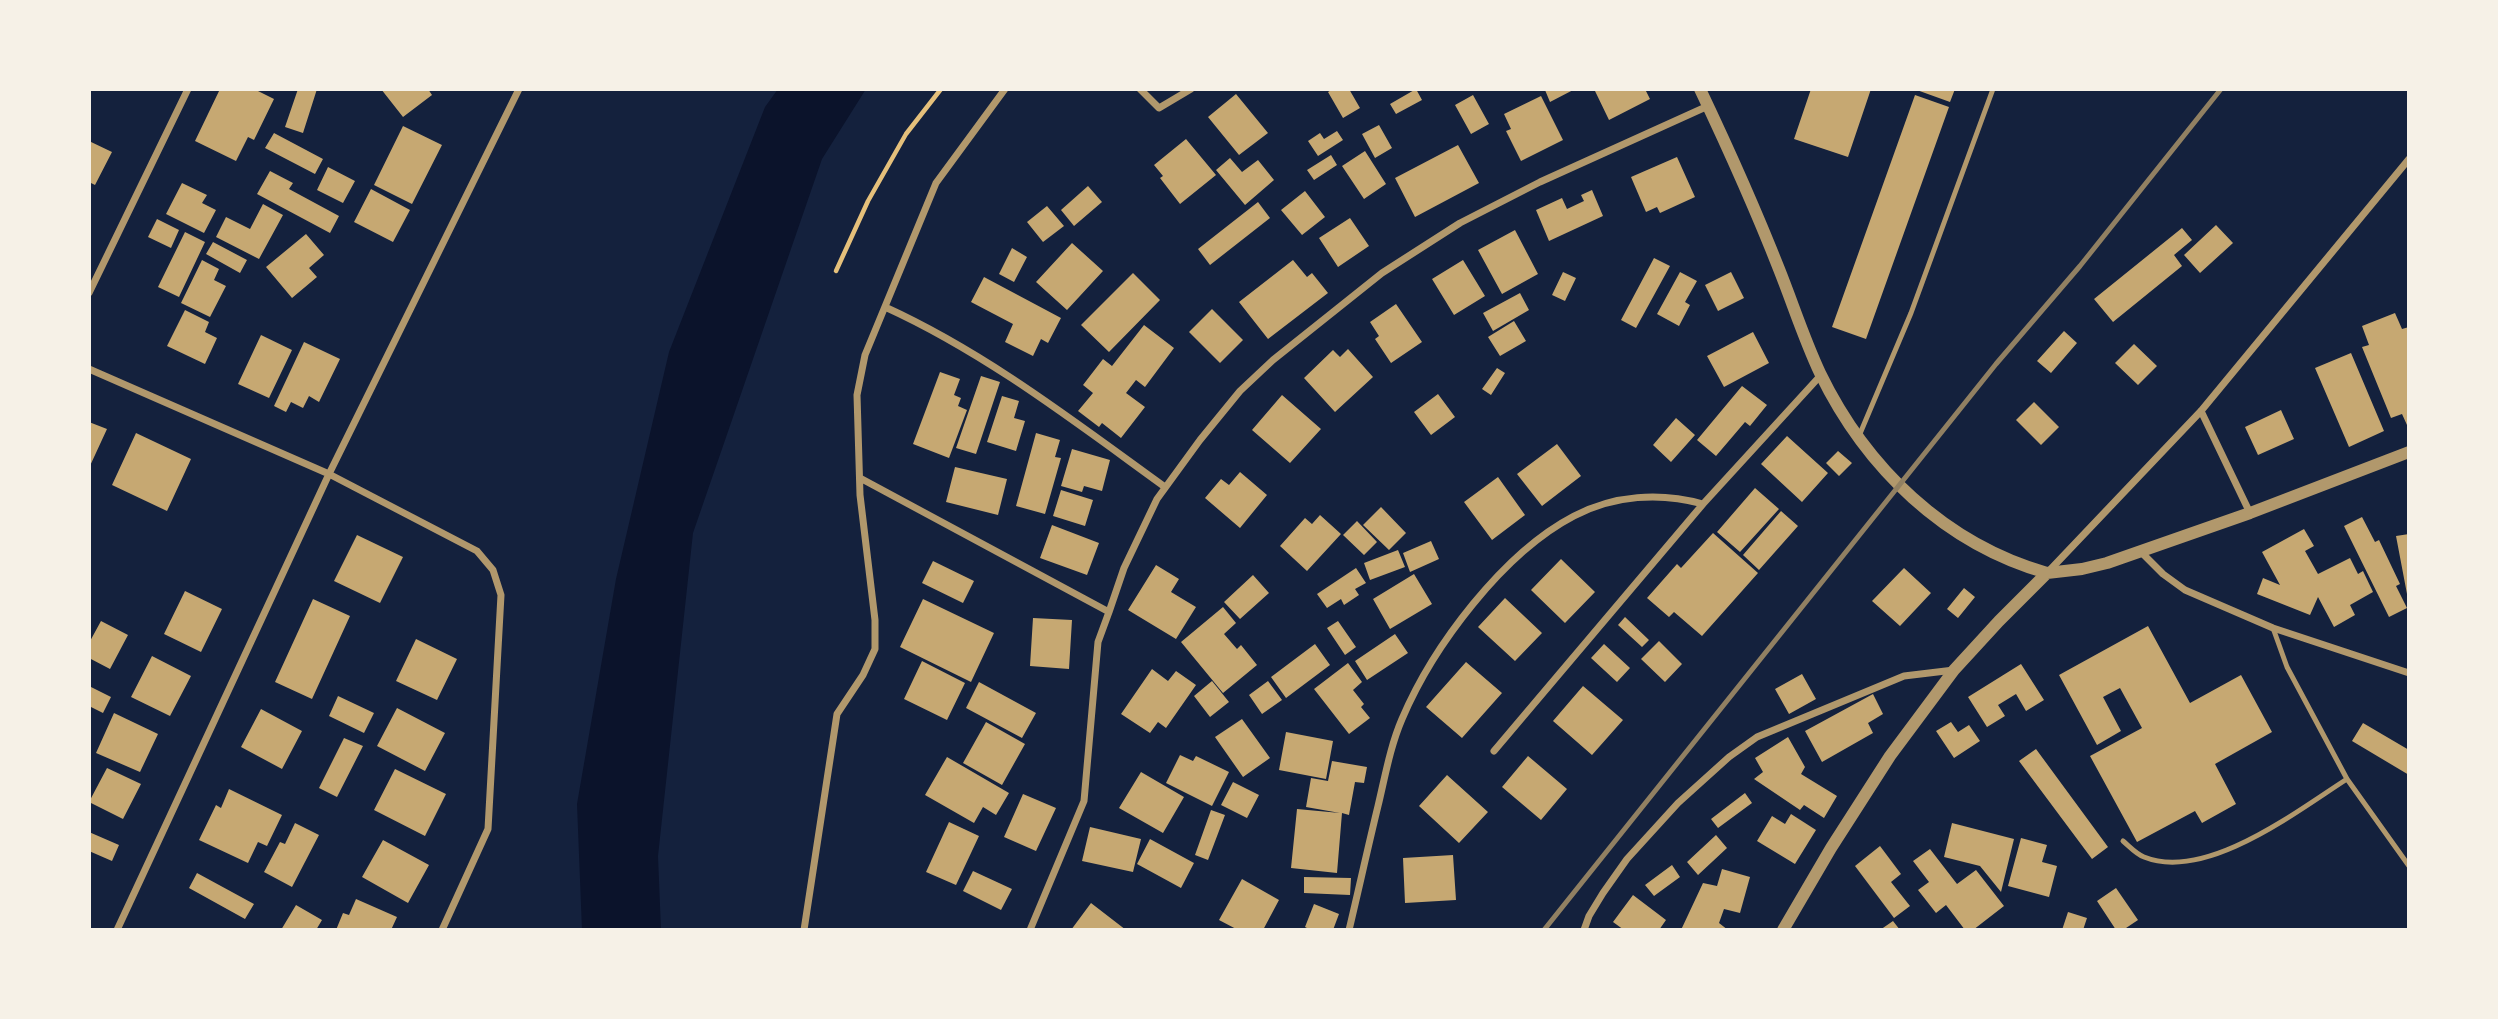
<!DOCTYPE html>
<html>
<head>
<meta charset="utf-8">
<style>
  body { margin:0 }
  #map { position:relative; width:2498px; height:1019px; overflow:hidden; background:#14213d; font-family:"Exo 2",sans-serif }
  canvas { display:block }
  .frame { position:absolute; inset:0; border:91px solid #f6f1e7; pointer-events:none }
</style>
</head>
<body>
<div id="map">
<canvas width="2498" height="1019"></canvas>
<div class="frame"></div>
</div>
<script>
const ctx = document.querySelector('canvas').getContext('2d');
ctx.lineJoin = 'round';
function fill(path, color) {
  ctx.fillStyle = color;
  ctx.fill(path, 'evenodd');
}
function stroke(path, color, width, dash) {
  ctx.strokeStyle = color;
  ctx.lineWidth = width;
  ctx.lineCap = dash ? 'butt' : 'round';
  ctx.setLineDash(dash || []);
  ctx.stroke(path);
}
const water = new Path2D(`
  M778,89H866L822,159L693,533L658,856L661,930H582L577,804L616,579L669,352L765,107Z`);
const building = new Path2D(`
  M220,89H254L274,99L254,140L248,137L236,161L195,141Z
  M298,89H317L303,133L285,127Z
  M381,89H428L432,95L403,117Z
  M1333,89H1349L1360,108L1343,118L1328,92Z
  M1416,89L1422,100L1396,114L1390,104Z
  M1547,89H1575L1550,102L1545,90Z
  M1598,89H1645L1650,99L1609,120L1595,91Z
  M1811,89H1871L1848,157L1794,139Z
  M1914,89H1955L1950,102Z
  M1236,94L1268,133L1239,155L1208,117Z
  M1473,95L1489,124L1471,134L1455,105Z
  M1915,95L1949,107L1866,339L1832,327Z
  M1541,96L1563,140L1521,161L1506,131L1511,129L1504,114Z
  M1379,125L1392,148L1375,158L1362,134Z
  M403,126L442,145L412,204L374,185Z
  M1337,131L1343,140L1318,156L1308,141L1320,133L1324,139Z
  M274,133L323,159L315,174L265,148Z
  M1186,139L1216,175L1180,204L1160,178L1163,176L1154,165Z
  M89,141L112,152L95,185L89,182Z
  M1458,145L1479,183L1415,217L1395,178Z
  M1365,151L1386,184L1364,199L1342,166Z
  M1331,155L1337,165L1314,180L1307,170Z
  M1677,157L1695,197L1660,213L1657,207L1646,212L1631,177Z
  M1230,158L1242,172L1258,160L1274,180L1245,205L1216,170Z
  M328,167L355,181L343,203L317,190Z
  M270,171L293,183L289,189L339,216L330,233L257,194Z
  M182,183L207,195L202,203L216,210L204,233L166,214Z
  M1088,186L1102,202L1074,226L1061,210Z
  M371,189L410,210L393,242L354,222Z
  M1592,190L1603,216L1549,241L1536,210L1562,198L1567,209L1584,201L1581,195Z
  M1305,191L1325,217L1302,235L1281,210Z
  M1258,202L1270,218L1210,265L1198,249Z
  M263,204L283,215L259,259L216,237L226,217L250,229Z
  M1047,206L1064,226L1043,242L1027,222Z
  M1350,218L1369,246L1338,267L1319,238Z
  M157,219L179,230L171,248L148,237Z
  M2216,225L2233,243L2200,273L2184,255Z
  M2182,228L2192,240L2174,255L2182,266L2113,322L2094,299Z
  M1515,230L1538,274L1502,294L1478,250Z
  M185,232L205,242L179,297L158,287Z
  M306,234L324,255L309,268L317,277L292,298L266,267Z
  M213,242L247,260L240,273L206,254Z
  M1072,243L1103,271L1067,310L1036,282Z
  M1012,248L1027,257L1014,282L999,274Z
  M1654,258L1670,266L1636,328L1621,320Z
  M202,260L219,269L214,280L226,286L210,317L181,303Z
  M1293,260L1307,277L1312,273L1328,293L1268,339L1239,302Z
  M1463,260L1485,296L1454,315L1432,279Z
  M1563,272L1576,278L1565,301L1552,295Z
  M1680,272L1697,281L1685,302L1690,305L1679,326L1657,314Z
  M1731,272L1744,298L1718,311L1705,285Z
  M1133,273L1160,300L1109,352L1081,325Z
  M984,277L1061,318L1048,343L1041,339L1033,356L1005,342L1013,324L971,302Z
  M1520,293L1529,310L1493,331L1483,313Z
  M1396,304L1422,342L1391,363L1375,339L1379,336L1370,322Z
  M1212,309L1243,340L1220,363L1189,332Z
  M185,310L209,322L205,332L217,338L205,364L167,346Z
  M2395,313L2402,329L2409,327V424L2407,425L2402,414L2391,418L2362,347L2369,345L2362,326Z
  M1514,321L1526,341L1500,356L1488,337Z
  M1144,325L1174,348L1145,387L1136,380L1126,393L1145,407L1121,438L1102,423L1099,427L1078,411L1093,393L1083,385L1103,359L1112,366Z
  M2064,331L2077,343L2051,373L2037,361Z
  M1753,332L1769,363L1724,387L1707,356Z
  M261,335L292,350L269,398L238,384Z
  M304,342L340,359L319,402L309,396L303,408L291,402L286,412L274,406Z
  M2134,344L2157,366L2138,385L2115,363Z
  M1348,349L1373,377L1335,412L1304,378L1333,350L1340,357Z
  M2351,353L2384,431L2349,447L2315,368Z
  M1497,368L1505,373L1491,395L1482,389Z
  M940,372L960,379L954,395L961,398L958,406L967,410L949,458L913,444Z
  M981,376L1000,382L976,454L956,448Z
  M1742,386L1767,405L1750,426L1745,422L1716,456L1697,440Z
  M1438,394L1455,417L1431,435L1414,412Z
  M1282,395L1321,429L1290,463L1252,430Z
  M1002,396L1019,401L1014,418L1025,421L1016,451L987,442Z
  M2034,402L2059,427L2041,445L2016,420Z
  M2281,410L2294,439L2258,455L2245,427Z
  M1676,418L1695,435L1671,462L1653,445Z
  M89,422L107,429L89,468Z
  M136,433L191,459L167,511L112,485Z
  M1036,433L1060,440L1055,457L1061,458L1045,514L1016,506Z
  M1787,436L1828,473L1802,502L1761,464Z
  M1557,444L1581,476L1542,506L1517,474Z
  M1072,449L1110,460L1102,491L1084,486L1082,492L1061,486Z
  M1838,451L1852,463L1839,476L1826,463Z
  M955,467L1007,479L998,515L946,502Z
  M1240,472L1267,495L1240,528L1205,498L1221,479L1229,485Z
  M1498,477L1525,515L1492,540L1464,502Z
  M1755,488L1779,509L1740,552L1717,532Z
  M1061,490L1093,500L1085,526L1053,516Z
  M1381,507L1406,533L1389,550L1363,525Z
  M1781,511L1798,526L1759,570L1743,555Z
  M1320,515L1341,534L1307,571L1280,546L1305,518L1312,524Z
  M2362,517L2375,542L2379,540L2400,584L2396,586L2407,608L2389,617L2344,526Z
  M1357,521L1377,542L1364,555L1343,535Z
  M1052,525L1099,543L1087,575L1040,558Z
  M2304,529L2314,546L2305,551L2318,574L2350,558L2358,574L2363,571L2373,592L2350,605L2355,615L2334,627L2318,597L2310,615L2257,594L2263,578L2280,585L2262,552Z
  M1713,533L1758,573L1702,636L1674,612L1669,617L1647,598L1677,564L1681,568Z
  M2409,534V594H2407L2396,536Z
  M357,535L403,557L380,603L334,581Z
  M1431,541L1439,559L1410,572L1403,553Z
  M1398,550L1405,567L1370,580L1364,563Z
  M1561,559L1595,592L1565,623L1531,590Z
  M933,561L974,581L963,603L922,583Z
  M1156,565L1179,579L1171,592L1196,607L1176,639L1128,610Z
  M1356,568L1366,583L1355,589L1359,595L1344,605L1341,599L1327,608L1317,594Z
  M1904,568L1931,593L1900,626L1872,601Z
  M1414,574L1432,604L1390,629L1373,599Z
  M1253,575L1269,593L1240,619L1224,602Z
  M1964,588L1975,597L1958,618L1947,609Z
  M185,591L222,609L201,652L164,634Z
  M1505,598L1542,633L1515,661L1478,627Z
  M313,599L350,616L312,699L275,682Z
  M923,599L994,633L971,682L900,647Z
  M1223,607L1236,623L1224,634L1237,649L1241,645L1257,665L1223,693L1181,642Z
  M1625,617L1649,640L1642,647L1618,625Z
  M1033,618L1072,620L1069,669L1030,666Z
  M101,621L128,635L110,669L89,658V643Z
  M1338,621L1356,647L1345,655L1327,628Z
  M2148,626L2190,703L2241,675L2272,732L2215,764L2236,804L2202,823L2195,811L2137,842L2090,756L2142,728L2120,688L2103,697L2121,731L2097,745L2059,675Z
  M1395,634L1408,653L1367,680L1355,661Z
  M416,639L457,659L437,700L396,681Z
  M1659,641L1682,664L1665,682L1641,659Z
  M1315,644L1330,665L1286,698L1271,677Z
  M1604,644L1630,668L1617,682L1591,658Z
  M152,656L191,676L170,716L131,697Z
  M922,661L965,683L947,720L904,699Z
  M1466,662L1502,693L1462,738L1426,707Z
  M1348,663L1362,682L1353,690L1364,704L1361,707L1370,718L1349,734L1314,689Z
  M2021,664L2044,700L2026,711L2016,694L1998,705L2005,716L1987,727L1968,697Z
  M1152,669L1168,681L1176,671L1196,685L1166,728L1158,722L1150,733L1121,714Z
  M1802,674L1816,699L1789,714L1775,689Z
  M1212,681L1229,702L1210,717L1194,696Z
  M1268,681L1282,700L1262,714L1249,695Z
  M979,682L1036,713L1022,738L966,708Z
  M89,686L111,697L103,713L89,706Z
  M1583,686L1623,720L1592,755L1553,721Z
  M1873,694L1883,714L1868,723L1873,733L1822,762L1805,731Z
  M338,696L374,713L364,733L329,716Z
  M397,708L445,733L425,771L377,746Z
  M261,709L302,731L282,769L241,747Z
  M114,713L158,734L140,772L96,753Z
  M1242,719L1270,758L1243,777L1215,737Z
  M986,722L1025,744L1002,785L963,763Z
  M1951,722L1958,732L1969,725L1980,741L1954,758L1936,731Z
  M2363,723L2409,750V775L2352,741Z
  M1286,732L1333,741L1326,779L1279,770Z
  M1788,737L1805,767L1801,774L1837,796L1824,818L1804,805L1800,810L1754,779L1763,772L1755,758Z
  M344,738L363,746L337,797L319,788Z
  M2036,749L2108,847L2092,859L2019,761Z
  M1180,755L1193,761L1196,756L1229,772L1212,806L1166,783Z
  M1528,756L1567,789L1541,820L1502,787Z
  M947,757L1009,793L996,815L983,807L974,823L925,795Z
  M1332,761L1367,767L1364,783L1355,782L1349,815L1342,813L1337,873L1291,868L1297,809L1340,813L1306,807L1311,778L1328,781Z
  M107,768L141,784L123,819L89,802Z
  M395,769L446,794L425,836L374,810Z
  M1141,772L1184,797L1163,833L1119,808Z
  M1447,775L1488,812L1459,843L1419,806Z
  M1233,782L1259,795L1247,818L1221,805Z
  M229,789L282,815L267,846L258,842L248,863L199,840L216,805L221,808Z
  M1745,793L1752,803L1718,828L1711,819Z
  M1023,794L1056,808L1036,851L1004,837Z
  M1211,810L1225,815L1208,860L1195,855Z
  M1791,814L1816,830L1795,864L1757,841L1772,816L1785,824Z
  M949,822L979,836L956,885L926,872Z
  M295,823L319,835L292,887L264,872L280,842L285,844Z
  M1952,823L2014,839L2001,892L1980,866L1944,857Z
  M1090,827L1141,839L1133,872L1082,861Z
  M89,832L119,845L112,861L89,851Z
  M1716,835L1727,848L1698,875L1687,862Z
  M2021,838L2047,845L2042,862L2057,866L2049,897L2008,886Z
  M1150,839L1194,863L1181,888L1137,864Z
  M383,840L429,865L408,903L362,877Z
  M1880,846L1901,874L1891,882L1910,906L1894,918L1855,866Z
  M1930,849L1957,884L1976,870L2004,906L1973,930H1965L1946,905L1936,913L1918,890L1929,882L1913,861Z
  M1453,855L1456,900L1405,903L1403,858Z
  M1672,865L1680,877L1654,896L1645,885Z
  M1722,869L1750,877L1740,913L1724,909L1719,923L1728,930H1681L1703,883L1717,886Z
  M973,871L1012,889L1001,910L963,891Z
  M197,873L254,904L245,919L189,888Z
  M1304,877L1351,878L1350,895L1304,893Z
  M1242,879L1279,900L1263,930H1238L1219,920Z
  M2116,888L2138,920L2123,930H2116L2097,901Z
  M1633,895L1666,920L1659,930H1624L1613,922Z
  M356,899L397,917L391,930H336L343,913L349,915Z
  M1091,903L1126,930H1071Z
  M1314,904L1339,914L1333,930H1311L1305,927Z
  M296,905L322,920L316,930H281Z
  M2068,912L2087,918L2083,930H2062Z
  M1893,921L1900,930H1880Z`);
const path = new Path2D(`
  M836,271L868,201L906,134L941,89`);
const service = new Path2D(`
  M1859,436L1911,313L1993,89
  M2273,628L2287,667L2347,779L2409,866
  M2123,841C2129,846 2136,854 2144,857C2206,882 2297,811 2347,779`);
const minor = new Path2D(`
  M1140,89L1159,108L1191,89
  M89,293L188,89
  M885,307C986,353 1075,422 1165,487
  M89,369L329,474L477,551L493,570L501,595L488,829L442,930
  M2201,411L2250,513
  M860,478L1109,612
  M2141,552L2163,574L2185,590L2273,628L2409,673
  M2048,572L2201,411L2409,159
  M1494,751L1703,504
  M117,930L329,474L519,89
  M804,930L837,714L863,675L875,649V620L860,495L857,395L865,355L936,183L1005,89
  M1030,930L1084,801L1098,642L1109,612L1124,568L1157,499L1200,440L1240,391L1273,360L1382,273L1460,223L1540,182L1708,106
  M1349,930C1359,888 1368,847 1378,806C1385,777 1390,747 1402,719C1433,646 1503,553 1574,516C1614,495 1660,492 1703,504L1821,375
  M1584,930L1589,916L1603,893L1627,859L1678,803L1729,757L1757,737L1904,676L1954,670`);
const tertiary = new Path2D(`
  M1700,89C1728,148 1755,208 1779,269C1793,304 1804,339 1820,373C1866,468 1945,544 2047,573
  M1783,930L1831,848L1890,756L1954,670L1999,621L2047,573L2082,569L2107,563L2250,513L2409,452`);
const rail = new Path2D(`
  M1544,930L1996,364L2080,266L2221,89`);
fill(water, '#0b132b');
fill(building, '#c6a872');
stroke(path, '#e5c07b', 4.5);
stroke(service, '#b1986c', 5);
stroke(minor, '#b1986c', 7);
stroke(tertiary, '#b1986c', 12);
stroke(rail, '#918062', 5);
</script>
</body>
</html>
